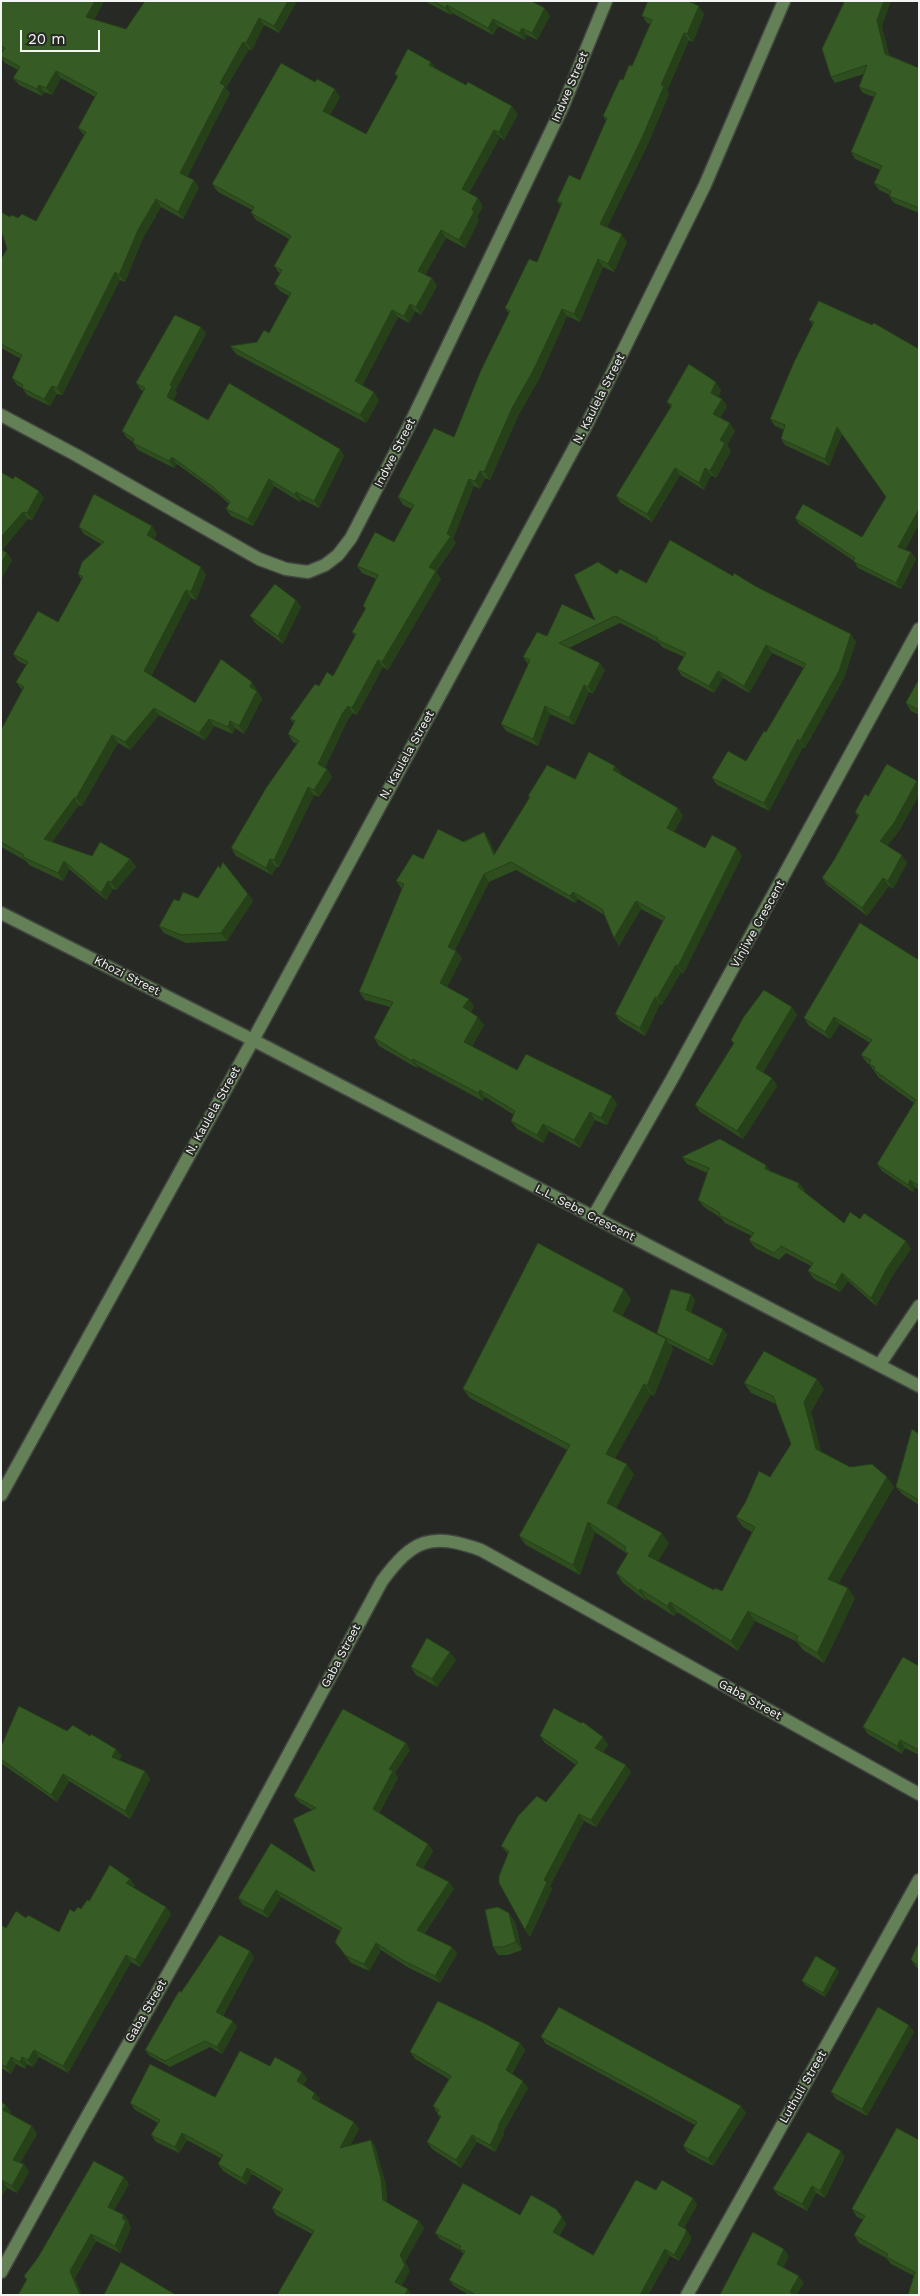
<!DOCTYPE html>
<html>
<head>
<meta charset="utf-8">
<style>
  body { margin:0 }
  #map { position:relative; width:920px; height:2296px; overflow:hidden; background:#262924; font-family:"Work Sans",sans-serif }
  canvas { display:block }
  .frame { position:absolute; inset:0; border:2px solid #f3f5f2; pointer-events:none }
  .scale { position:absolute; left:20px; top:30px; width:80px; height:22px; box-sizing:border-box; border:2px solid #f3f5f2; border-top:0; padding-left:6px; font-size:15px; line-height:18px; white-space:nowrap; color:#f3f5f2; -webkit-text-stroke:4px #262924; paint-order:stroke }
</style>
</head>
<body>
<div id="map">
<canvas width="920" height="2296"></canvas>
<div class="frame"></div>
<div class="scale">20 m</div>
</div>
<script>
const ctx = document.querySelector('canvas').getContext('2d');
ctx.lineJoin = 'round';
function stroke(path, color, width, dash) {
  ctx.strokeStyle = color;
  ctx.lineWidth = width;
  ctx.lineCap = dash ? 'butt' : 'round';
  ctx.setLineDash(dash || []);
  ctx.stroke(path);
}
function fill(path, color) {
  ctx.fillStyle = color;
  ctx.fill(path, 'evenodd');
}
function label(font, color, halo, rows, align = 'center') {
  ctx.font = font + ' "Work Sans",sans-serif';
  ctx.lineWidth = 4;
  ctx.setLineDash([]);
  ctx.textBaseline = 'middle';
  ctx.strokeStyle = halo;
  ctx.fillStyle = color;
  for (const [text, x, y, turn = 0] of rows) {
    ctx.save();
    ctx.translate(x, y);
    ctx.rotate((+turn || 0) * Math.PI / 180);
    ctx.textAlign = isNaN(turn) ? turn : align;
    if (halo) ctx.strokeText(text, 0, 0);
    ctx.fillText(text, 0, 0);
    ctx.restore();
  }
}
const minor = new Path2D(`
  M1,415L76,455L259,559L286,569L308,572L325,565L338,555L351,538L408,428L563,106L606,1
  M1,913L253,1040L919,1386
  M593,1217L672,1079L919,629
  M880,1364L919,1306
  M1,1495L253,1040L586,426L705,185L784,1
  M1,2272L80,2129L207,1905L382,1581C413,1539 431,1532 481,1550L919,1794
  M687,2295L919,1880`);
const wall = new Path2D(`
  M1,1H104L94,20L126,29L297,1L279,33L264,25L252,50L249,49L226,88L230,93L187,176L199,187L183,219L161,207L143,238L125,282L120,280L62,395L57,394L50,406L27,395L23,389L17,385L12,378L21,359L1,348V259L7,249L10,217L36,221L84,135L78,128L95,97L61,78L52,95L44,92L42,96L19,85L13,78L18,70L5,63L1,57V54L3,51L1,50Z
  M427,1H531L550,16L537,40L527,35L525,40L498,26L493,35L452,13L451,15L428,3Z
  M695,5L704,14L693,42L689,40L667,91L669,94L647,146L607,227L627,242L614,272L603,267L580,322L567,316L539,379L518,416L490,480L485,478L480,489L474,486L453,539L456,543L436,572L441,579L388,670L383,667L357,715L353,713L347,721L325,768L327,769L332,777L319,797L314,795L279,867H276L272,875L236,856L231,848L297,744L293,742L288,734L294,723L290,719L319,686L333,676L355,636L352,632L365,609L363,606L376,579L362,573L357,566L394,542L412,509L403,505L398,497L454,437L509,314L505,308L537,262L561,206L557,201L580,180L606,121L603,116L632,66L650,24L647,23L642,16Z
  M882,27L889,55L919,68V213L894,203L889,196L890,195L879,190L874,183L880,170L855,159L851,152L874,97L863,93L859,87L864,74L835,83L831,77Z
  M436,69L518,114L504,140L500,137L469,193L483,206L477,217L479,220L465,248L446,238L425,275L432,278L437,286L421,315L415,311L409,323L398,317L362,386L379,400L366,423L236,354L230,346L257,342L269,333L289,296L280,291L274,284L280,274L274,266L289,239L256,220L251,213L252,210L218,192L212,184L340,97L330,115L366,134L397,78L395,74Z
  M819,301L919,524L905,550L911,552L916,559L901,589L858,568L854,561L799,524L795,518L862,537L886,497L842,434L829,466L785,445L781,439L784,430L775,426L770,419L813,325L809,320Z
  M201,327L206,334L175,391L177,393L173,400L208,420L340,449L344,456L319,508L301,499L300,502L274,486L253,526L231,516L226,509L229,504L218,494L177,464L174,468L138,450L133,443V442L127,438L122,431L143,391L141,390L136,383Z
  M721,390L718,397L722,399L727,406L720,418L735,431L727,445L731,451L716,478L711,475L704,490L680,475L652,522L621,503L616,496L671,407L667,402Z
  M1,472L44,498L32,520L28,519L2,550L7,553L12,560L1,580Z
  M152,526L157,534L154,539L201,567L206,575L196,600L191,598L151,676L195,703L252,682L262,699L244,734L235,728L233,734L214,726L205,740L159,715L130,750L118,743L82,806L79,805L52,842L92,856L130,859L136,867L116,890L113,889L106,900L69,869L63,881L29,865L26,861L1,847V730L22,690L16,682L26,665L18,661L13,654L58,622L82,580L78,574L101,544L84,534L79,527Z
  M617,574L646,583L733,576L755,586L856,642L844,678L805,748L803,747L769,811L717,785L712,778L746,761L766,732L804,668L772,653L749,693L723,678L714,693L682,676L677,669L684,657L662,647L659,643L620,623L569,648L605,670L593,694L589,692L574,725L550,714L538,746L506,731L501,724L528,664L523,657L547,636L595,620Z
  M296,600L301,607L283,644L256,624L250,616Z
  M919,679V715L911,711L906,703Z
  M615,766L621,773L620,775L678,808L683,816L674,832L705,848L742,856L683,974L681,972L662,1005L660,1004L645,1036L620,1021L615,1014L663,921L641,909L619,946L614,938L604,915L578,899L575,903L516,870L489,882L455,950L462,958L447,987L474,1006L471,1012L484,1025L472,1046L517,1070L612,1096L617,1104L607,1125L595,1120L580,1148L549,1131L543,1143L517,1129L511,1121L514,1115L485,1097L483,1101L418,1066L417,1068L379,1046L374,1038L390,1007L365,1000L359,992L402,889L396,881L423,859L484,832L489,840L495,853L529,798L528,796Z
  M917,781L919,783V795L899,831L887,846L907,863L893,889L889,886L867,916L827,885L822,878L834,860L858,817L855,812L868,796Z
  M248,894L253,901L227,941L186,943L164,933L159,926L179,901L198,898Z
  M919,960V1190L915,1187L913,1192L882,1171L877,1164L914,1103L879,1078L869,1064L867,1063L861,1055L870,1043L840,1024L830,1039L809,1026L804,1018Z
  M792,1007L797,1015L763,1072L772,1078L777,1086L743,1139L700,1112L695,1105L734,1044L731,1040Z
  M682,1157L771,1172L799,1183L805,1190L804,1192L844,1223L860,1219L906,1241L911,1249L893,1275L876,1306L848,1281L840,1292L814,1279L808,1271L811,1266L786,1253L779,1260L755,1248L749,1240L752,1236L725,1223L721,1218L704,1207L698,1200L707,1173L687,1164Z
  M631,1299L622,1316L657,1334L695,1300L691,1312L723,1329L727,1335L713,1366L670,1344L673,1349L654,1396L651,1394L615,1458L634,1474L616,1508L669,1543L658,1561L714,1590L722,1591L752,1532L743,1527L736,1517L770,1477L791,1444L776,1404L751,1393L744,1383L824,1389L811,1412L821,1452L850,1467L887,1477L894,1487L838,1584L855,1598L824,1663L803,1650L797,1642L755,1621L738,1651L677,1612L674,1616L647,1599L646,1601L623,1583L616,1573L627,1555L626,1553L595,1532L580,1575L526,1545L519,1536L567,1450L470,1398L463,1389Z
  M919,1434V1505L902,1494L896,1487Z
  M456,1660L437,1687L416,1675L411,1667Z
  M919,1666V1755L905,1748L902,1754L868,1734L863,1727Z
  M540,1736L603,1737L608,1745L603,1752L631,1772L596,1827L584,1821L550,1886L552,1889L530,1937L525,1930L508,1854L501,1846L546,1802L576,1765L545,1743Z
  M406,1743L410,1750L395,1773L398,1778L379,1813L428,1844L433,1851L423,1868L449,1882L454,1889L424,1934L452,1947L457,1954L440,1983L409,1968L381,1950L369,1971L351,1963L335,1942L340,1931L281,1897L268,1918L243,1905L238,1898L315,1872L312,1810L299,1802L294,1796Z
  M1,1747L122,1756L119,1760L145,1771L150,1779L130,1819L69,1781L57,1802L2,1764L1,1762Z
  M130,1879L135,1886L133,1888L166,1907L171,1914L140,1967L131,1962L68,2073L39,2057L33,2067L27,2064L25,2069L16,2064L11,2074L1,2068V1925L6,1928L26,1918L59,1932L74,1912L81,1909L89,1901Z
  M515,1921L522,1950L508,1955H498L493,1947Z
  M919,1942V1969L916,1967L911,1960Z
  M250,1951L254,1958L223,2016L237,2027L222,2054L210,2047L170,2067L150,2056L145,2050L181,1992Z
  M836,1968L839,1972L825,1997L805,1985L802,1981Z
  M909,2025L914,2032L867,2116L836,2099L831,2092Z
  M541,2037L741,2106L746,2113L713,2166L688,2153L683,2146L695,2125L546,2044Z
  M520,2043L525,2050L512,2074L528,2088L503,2132L504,2134L495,2152L477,2142L461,2168L432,2149L427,2142L440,2118L433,2106L449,2079L415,2059L410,2052Z
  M270,2066L302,2072L307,2079L303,2085L315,2093L320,2099L319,2102L354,2122L359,2129L350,2146L371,2140L375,2146L386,2185L387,2203L419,2221L424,2228L405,2262L410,2271L312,2234L276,2215L272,2208L281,2192L252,2174L246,2185L223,2171L218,2164L222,2159L187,2140L179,2153L156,2142L151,2135L158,2123L135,2110L130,2103L215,2097Z
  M6,2105L11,2112L10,2114L32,2126L37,2134L20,2163L24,2164L29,2172L17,2193L7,2188L1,2197Z
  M897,2128L919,2295L914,2276L891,2264L886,2258L859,2243L854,2235L863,2220L857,2217L852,2209Z
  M845,2157L825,2198L816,2193L807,2211L778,2195L773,2189Z
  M124,2177L129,2184L114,2210L124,2215L129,2222L128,2223L131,2228L120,2253L96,2241L75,2278L26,2280L24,2276Z
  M656,2190L693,2198L697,2205L684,2228L691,2236V2240L679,2261L670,2256L648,2295H469L454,2286L449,2280L463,2254L461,2251L440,2239L435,2233L520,2215L556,2209L566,2224L559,2236L593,2255Z`);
const shadedWall = new Path2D(`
  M95,1H104L91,25L86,17Z
  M288,1H297L279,33L274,26Z
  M688,1H696L693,9Z
  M884,1H891L882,27L890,61L885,54L877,20Z
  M447,5L452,13L451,15L446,8Z
  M699,6L704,14L693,42L687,34Z
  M545,8L550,16L537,40L532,33Z
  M259,18L264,25L252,50L246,43Z
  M493,19L498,26L493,35L488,28Z
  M522,28L527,35L525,40L519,33Z
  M684,33L689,40L667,91L669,94L647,146L605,232L600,224Z
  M243,42L249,49L226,88L230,93L186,180L180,173L220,83Z
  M431,62L437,69L429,65Z
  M56,71L61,78L52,95L46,88Z
  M39,85L44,92L42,96L37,89Z
  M335,89L340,97L328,119L323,111Z
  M512,106L518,114L504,140L499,132Z
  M494,130L500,137L467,197L462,189Z
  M194,180L199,187L183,219L178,212Z
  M478,198L483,206L477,217L479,220L465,248L459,240L472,209Z
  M156,199L161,207L143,238L125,282L119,275L138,230Z
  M441,230L446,238L423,278L418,271Z
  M622,234L627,242L614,272L608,264Z
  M598,259L603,267L580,322L574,314Z
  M115,272L120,280L62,395L57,388Z
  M432,278L437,286L421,315L416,307Z
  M410,304L415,311L409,323L404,316Z
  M562,309L567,316L539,379L518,416L490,480L484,472L512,408Z
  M392,310L398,317L360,389L355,381Z
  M201,327L206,334L175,391L177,393L172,404L167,397L170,385Z
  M716,382L721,390L716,400L711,393Z
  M52,386L57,394L50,406L44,399Z
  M374,392L379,400L366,423L360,415Z
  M722,399L727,406L718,421L713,414Z
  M730,423L735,431L727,445L731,451L716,478L710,471L720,440Z
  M837,427L842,434L829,466L825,459Z
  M340,449L344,456L319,508L314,501Z
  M172,457L177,464L174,468L169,461Z
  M675,468L680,475L652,522L647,514Z
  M705,468L711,475L704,490L699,483Z
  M480,471L485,478L480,489L475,481Z
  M269,479L274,486L253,526L248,519Z
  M469,479L474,486L453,539L456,543L436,572L441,579L388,670L382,662L429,567L447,534Z
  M39,491L44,498L32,520L27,513Z
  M296,492L301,499L300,502L295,495Z
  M919,509V524L903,554L898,547Z
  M23,512L28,519L1,550V537Z
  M152,526L157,534L152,542L147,535Z
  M911,552L916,559L901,589L896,583Z
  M7,553L12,560L1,580V564Z
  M201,567L206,575L196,600L191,592Z
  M186,590L191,598L150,679L144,671Z
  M296,600L301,607L283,644L278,636Z
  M851,634L856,642L844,678L805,748L800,741Z
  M766,645L772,653L749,693L744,686Z
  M378,660L383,667L357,715L352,708Z
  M600,663L605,670L593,694L588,687Z
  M718,671L723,678L714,693L709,686Z
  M252,682L257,690L256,693L257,691L262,699L244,734L239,726Z
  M584,685L589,692L574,725L569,718Z
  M348,706L353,713L347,721L323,772L318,764L342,714Z
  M545,706L550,714L538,746L533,739Z
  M154,708L159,715L130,750L125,742Z
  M209,719L214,726L205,740L199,733Z
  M230,721L235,728L233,734L228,727Z
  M112,735L118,743L82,806L76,798Z
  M798,739L803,747L769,811L764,803Z
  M615,766L621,773L618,778L613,770Z
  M327,769L332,777L319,797L314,790Z
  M917,781L919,783V795L899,831L885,849L880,841Z
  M308,787L314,795L279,867L274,860Z
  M74,798L79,805L49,847L44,839Z
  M678,808L683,816L672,836L667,828Z
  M484,832L489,840L499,862L494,855Z
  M737,848L742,856L683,974L678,966Z
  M902,855L907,863L893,889L888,881Z
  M130,859L136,867L116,890L111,882Z
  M270,859L276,867L272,875L266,868Z
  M64,861L69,869L63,881L58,873Z
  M484,874L489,882L453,954L448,947Z
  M883,878L889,886L867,916L862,908Z
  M108,881L113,889L106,900L101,893Z
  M573,892L578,899L575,903L570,896Z
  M248,894L253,901L227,941L221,933Z
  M636,901L641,909L619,946L614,938Z
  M456,951L462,958L445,991L440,983Z
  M676,965L681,972L662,1005L657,998Z
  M655,997L660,1004L645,1036L640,1028Z
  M469,999L474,1006L469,1015L463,1007Z
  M792,1007L797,1015L761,1076L756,1068Z
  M478,1017L484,1025L470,1050L464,1042Z
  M834,1017L840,1024L830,1039L825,1032Z
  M413,1059L418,1066L417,1068L412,1061Z
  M772,1078L777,1086L743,1139L737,1131Z
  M480,1090L485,1097L483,1101L478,1093Z
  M612,1096L617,1104L607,1125L601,1118Z
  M590,1112L595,1120L580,1148L574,1140Z
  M543,1124L549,1131L543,1143L537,1135Z
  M766,1165L772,1173L765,1169Z
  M910,1180L915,1187L913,1192L908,1185Z
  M799,1183L805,1190L803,1194L798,1187Z
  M906,1241L911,1249L893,1275L876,1306L871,1298L887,1268Z
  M842,1273L848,1281L840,1292L835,1285Z
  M624,1289L631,1299L620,1321L613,1311Z
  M691,1294L695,1300L690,1316L686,1310Z
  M723,1329L727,1335L713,1366L709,1360Z
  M666,1339L673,1349L654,1396L647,1386Z
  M817,1379L824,1389L811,1412L823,1459L816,1449L804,1402Z
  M644,1384L651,1394L612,1464L606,1454Z
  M627,1464L634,1474L614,1513L607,1503Z
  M887,1477L894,1487L835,1589L828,1579Z
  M588,1522L595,1532L580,1575L573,1565Z
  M662,1533L669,1543L655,1566L648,1556Z
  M848,1588L855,1598L824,1663L817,1653Z
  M640,1589L647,1599L646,1601L639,1591Z
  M670,1602L677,1612L674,1616L667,1606Z
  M748,1611L755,1621L738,1651L731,1641Z
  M450,1652L456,1660L437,1687L432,1679Z
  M603,1737L608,1745L600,1755L595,1748Z
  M900,1740L905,1748L902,1754L897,1746Z
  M406,1743L410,1750L395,1773L398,1778L378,1816L373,1809L389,1769Z
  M116,1749L122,1756L117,1764L112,1757Z
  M626,1765L631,1772L596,1827L591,1820Z
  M145,1771L150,1779L130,1819L125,1811Z
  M63,1774L69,1781L57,1802L51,1795Z
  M579,1814L584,1821L550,1886L552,1889L530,1937L525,1930L544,1880Z
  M428,1844L433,1851L421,1872L416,1865Z
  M130,1879L135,1886L131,1890L126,1883Z
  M449,1882L454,1889L421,1937L417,1930Z
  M276,1890L281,1897L268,1918L263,1911Z
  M166,1907L171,1914L140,1967L135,1960Z
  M509,1913L515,1921L522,1950L516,1942Z
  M376,1943L381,1950L369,1971L364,1964Z
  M452,1947L457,1954L440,1983L435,1976Z
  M250,1951L254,1958L221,2019L216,2012Z
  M126,1955L131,1962L68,2073L63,2066Z
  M836,1968L839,1972L825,1997L823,1993Z
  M233,2021L237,2027L222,2054L217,2047Z
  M909,2025L914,2032L867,2116L862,2109Z
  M520,2043L525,2050L511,2077L506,2070Z
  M34,2050L39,2057L33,2067L28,2060Z
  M11,2057L16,2064L11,2074L6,2067Z
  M22,2057L27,2064L25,2069L20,2062Z
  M302,2072L307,2079L301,2088L297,2081Z
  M523,2081L528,2088L503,2132L504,2134L495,2152L490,2145L498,2126Z
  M315,2093L320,2099L317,2105L312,2098Z
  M6,2105L11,2112L8,2117L3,2110Z
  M741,2106L746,2113L713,2166L708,2159Z
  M354,2122L359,2129L345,2155L340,2148Z
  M32,2126L37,2134L18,2167L13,2160Z
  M182,2133L187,2140L179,2153L175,2147Z
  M472,2135L477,2142L461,2168L456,2160Z
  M371,2140L375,2146L386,2185L387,2207L383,2200Z
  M841,2151L845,2157L825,2198L820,2191Z
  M24,2164L29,2172L17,2193L12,2186Z
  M247,2168L252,2174L246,2185L242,2178Z
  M124,2177L129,2184L112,2214L108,2207Z
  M2,2180L7,2188L1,2197V2181Z
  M812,2186L816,2193L807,2211L802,2204Z
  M693,2198L697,2205L682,2231L678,2225Z
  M124,2215L129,2222L128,2223L131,2228L120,2253L115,2246L122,2218Z
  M562,2217L566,2224L557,2238L553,2232Z
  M419,2221L424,2228L405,2262L410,2271L400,2289L395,2282L400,2255Z
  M686,2229L691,2236V2240L679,2261L674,2255Z
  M91,2234L96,2241L75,2278L82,2295H80L70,2271Z
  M665,2249L670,2256L648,2295H640Z
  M784,2249L789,2256L782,2271L777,2264Z
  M799,2276L804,2283L797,2295H791L790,2292Z
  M408,2289L412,2295H405Z`);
const building = new Path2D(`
  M1,1H95L86,17L126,29L145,1H288L274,26L259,18L246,43L243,42L220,83L225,86L180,173L194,180L178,212L156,199L138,230L119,275L115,272L57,388L52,386L44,399L22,388L23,385L12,378L22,355L1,344V259L7,249L1,230V212L10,217L12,215L18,218L22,214L36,221L86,132L78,128L97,93L56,71L46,88L39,85L37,89L13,78L20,67L1,56V54L5,48L1,46Z
  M434,1H531L545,8L532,33L522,28L519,33L493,19L488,28L447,5L446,8Z
  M648,1H688L699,6L687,34L684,33L661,85L664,86L642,138L600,224L622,234L608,264L598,259L574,314L562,309L533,371L512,408L484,472L480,471L475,481L469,479L447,534L451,536L429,567L436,571L382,662L378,660L352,708L348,706L342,714L318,764L327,769L314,790L308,787L274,860L270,859L266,868L231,848L266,788L299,741L288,734L295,721L290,719L315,684L319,686L327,672L333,676L356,634L352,632L366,608L363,606L378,575L357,566L375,532L394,542L414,505L398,497L434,428L454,437L481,370L510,311L505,308L529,259L537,262L562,203L557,201L569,175L580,180L607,118L603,116L620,79L623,80L629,65L632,66L652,20L642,16Z
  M845,1H884L877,20L885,54L919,68V208L889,196L891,191L874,183L882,166L851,152L876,93L859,87L867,65L831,77L822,49Z
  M408,49L431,62L429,65L466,85L468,82L512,106L499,132L494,130L462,189L478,198L472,209L474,212L459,240L441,230L418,271L432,278L416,307L410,304L404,316L392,310L355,381L374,392L360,415L230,346L257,342L264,330L269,333L291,293L274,284L282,270L274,266L291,236L251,213L254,207L212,184L281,63L315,82L317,79L335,89L323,111L366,134L398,76L395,74Z
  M819,301L872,325L874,323L919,349V509L898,547L911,552L896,583L853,561L855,558L795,518L803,504L862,537L886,497L837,427L825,459L781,439L785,425L770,419L794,362L814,322L809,320Z
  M175,315L201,327L170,385L172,386L167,397L208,420L229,383L340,449L314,501L296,492L295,495L269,479L248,519L226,509L230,502L213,487L172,457L169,461L133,443L134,439L122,431L145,388L136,383Z
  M689,364L716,382L711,393L722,399L713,414L730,423L720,440L725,443L710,471L705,468L699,483L675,468L647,514L616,496L672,405L667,402Z
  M1,472L13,479L15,476L39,491L27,513L23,512L1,537Z
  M94,494L152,526L147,535L201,567L191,592L186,590L144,671L195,703L221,659L252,682L250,687L257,691L239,726L230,721L228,727L209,719L199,733L154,708L125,742L112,735L76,798H74L44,839L92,856L100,842L130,859L111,882L108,881L101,893L64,861L58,873L23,857L24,855L1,842V730L24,687L16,682L28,662L13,654L38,611L58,622L83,577L78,574L82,562L104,542L79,527Z
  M670,540L733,576L734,573L755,586L851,634L839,671L800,741L798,739L764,803L712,778L728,751L746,761L764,731L766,732L806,664L766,645L744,686L718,671L709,686L677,669L686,653L657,640L658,638L615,616L559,643L600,663L588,687L584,685L569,718L545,706L533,739L501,724L530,660L523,657L537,632L547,636L562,604L595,620L574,575L598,562L617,574L620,569L646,583Z
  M1,549L7,553L1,564Z
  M275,584L296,600L278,636L250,616Z
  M919,679V710L906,703Z
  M589,752L615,766L613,770L678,808L667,828L705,848L712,835L737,848L678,966L676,965L657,998L655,997L640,1028L615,1014L665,917L636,901L614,938L602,909L573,892L570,896L511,862L484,874L448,947L456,951L440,983L469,999L463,1007L478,1017L464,1042L517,1070L526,1054L612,1096L601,1118L590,1112L574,1140L543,1124L537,1135L511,1121L515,1111L480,1090L478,1093L413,1059L412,1061L374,1038L393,1002L359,992L404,884L396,881L413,854L423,859L438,829L464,842L484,832L494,855L530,797L528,796L547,765L575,779Z
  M887,764L917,781L894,823L880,841L902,855L888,881L883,878L862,908L822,878L834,860L859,815L855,812L865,794L868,796Z
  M223,862L248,894L221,933L181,935L159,926L174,899L179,901L183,892L198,898L218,866L220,868Z
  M860,923L919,960V1186L910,1180L908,1185L877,1164L916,1100L874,1070L875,1067L869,1064L871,1060L861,1055L872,1040L834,1017L825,1032L804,1018Z
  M764,990L792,1007L756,1068L772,1078L737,1131L695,1105L734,1043L731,1040L743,1018Z
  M720,1139L766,1165L765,1169L799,1183L798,1187L844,1223L850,1212L860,1219L864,1213L906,1241L887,1268L871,1298L842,1273L835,1285L808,1271L813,1263L781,1246L774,1253L749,1240L754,1233L719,1215L720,1213L698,1200L709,1168L682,1157Z
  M538,1243L624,1289L613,1311L666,1339L647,1386L644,1384L606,1454L627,1464L607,1503L662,1533L648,1556L714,1590L715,1588L722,1591L755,1527L736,1517L745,1503L759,1471L770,1477L791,1444L773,1396L744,1383L764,1351L817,1379L804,1402L816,1449L850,1467L872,1464L887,1477L828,1579L848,1588L817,1653L796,1640L798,1636L748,1611L731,1641L670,1602L667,1606L640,1589L639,1591L616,1573L628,1553L624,1550L626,1547L588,1522L573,1565L519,1536L570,1445L463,1389Z
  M671,1289L691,1294L686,1310L723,1329L709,1360L657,1333Z
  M912,1429L919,1434V1500L896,1487Z
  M427,1638L450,1652L432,1679L411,1667Z
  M903,1657L919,1666V1750L900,1740L897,1746L863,1727Z
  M19,1706L67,1731L73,1725L90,1736L91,1734L116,1749L112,1757L145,1771L125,1811L63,1774L51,1795L1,1759V1747Z
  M554,1708L581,1723L583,1722L603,1737L595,1748L626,1765L591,1820L579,1814L544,1880L547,1882L525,1930L499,1883V1876L509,1851L501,1846L518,1816L537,1796L546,1802L578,1762L540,1736Z
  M343,1709L406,1743L389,1769L393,1771L373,1809L428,1844L416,1865L449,1882L417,1930L452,1947L435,1976L404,1961L376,1943L364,1964L346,1956L335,1942L342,1928L276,1890L263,1911L238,1898L271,1843L315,1872L293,1819L316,1808L294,1796Z
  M110,1865L130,1879L126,1883L166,1907L135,1960L126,1955L63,2066L34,2050L28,2060L22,2057L20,2062L11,2057L6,2067L1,2064V1925L6,1928L16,1911L26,1918L28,1915L59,1932L70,1909L74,1912L78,1907L81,1909L87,1900L89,1901Z
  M498,1907L509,1913L516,1942L503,1947H493L485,1910Z
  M220,1935L250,1951L216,2012L233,2021L217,2047L205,2041L165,2061L145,2050L179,1991L181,1992Z
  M919,1942V1966L911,1960Z
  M816,1956L836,1968L823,1993L802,1981Z
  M438,2001L486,2024L520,2043L506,2070L523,2081L498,2126L499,2127L490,2145L472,2135L456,2160L427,2142L441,2116L437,2114L439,2110L433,2106L451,2076L410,2052Z
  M559,2007L741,2106L708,2159L683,2146L697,2122L541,2037Z
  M878,2007L909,2025L862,2109L831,2092Z
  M240,2051L270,2066L275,2057L302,2072L297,2081L315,2093L312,2098L354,2122L340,2148L371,2140L381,2179L383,2200L419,2221L400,2255L405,2265L395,2282L408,2289L405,2295H277L314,2231L272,2208L283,2189L247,2168L242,2178L218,2164L223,2155L182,2133L175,2147L151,2135L160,2120L130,2103L150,2064L215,2097Z
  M1,2102L6,2105L3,2110L32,2126L13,2160L24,2164L12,2186L2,2180L1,2181Z
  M897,2128L919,2140V2295H908L915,2272L886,2257L888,2254L854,2235L865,2216L852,2209Z
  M808,2132L841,2151L820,2191L812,2186L802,2204L773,2189Z
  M94,2161L124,2177L108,2207L124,2215L122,2218L126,2221L115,2246L91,2234L70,2271L80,2295H18L27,2279L24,2276L37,2259Z
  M636,2180L656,2190L662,2180L693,2198L678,2225L686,2229V2233L674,2255L665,2249L640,2295H476L449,2280L465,2251L459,2249L461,2246L435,2233L463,2183L520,2215L531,2195L556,2209L562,2217L553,2232L593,2255Z
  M753,2232L784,2249L777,2264L799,2276L790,2292L794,2295H720Z
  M121,2262L176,2295H104Z`);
const streetNames = [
  ["Indwe Street",570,87,-67],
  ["N. Kaulela Street",599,399,-63],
  ["Indwe Street",395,453,-63],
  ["N. Kaulela Street",407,755,-61],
  ["Vinjiwe Crescent",758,924,-61],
  ["Khozi Street",127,976,27],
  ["N. Kaulela Street",213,1111,-61],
  ["L.L. Sebe Crescent",585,1213,27],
  ["Gaba Street",341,1656,-62],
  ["Gaba Street",750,1700,29],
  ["Gaba Street",146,2011,-60],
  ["Luthuli Street",803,2087,-60]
];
stroke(minor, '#434641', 15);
stroke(minor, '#648057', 12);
fill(wall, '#2e4e1f');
fill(shadedWall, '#264019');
fill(building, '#365b24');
stroke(building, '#264019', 1);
label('12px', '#f3f5f2', '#262924', streetNames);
</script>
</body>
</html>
